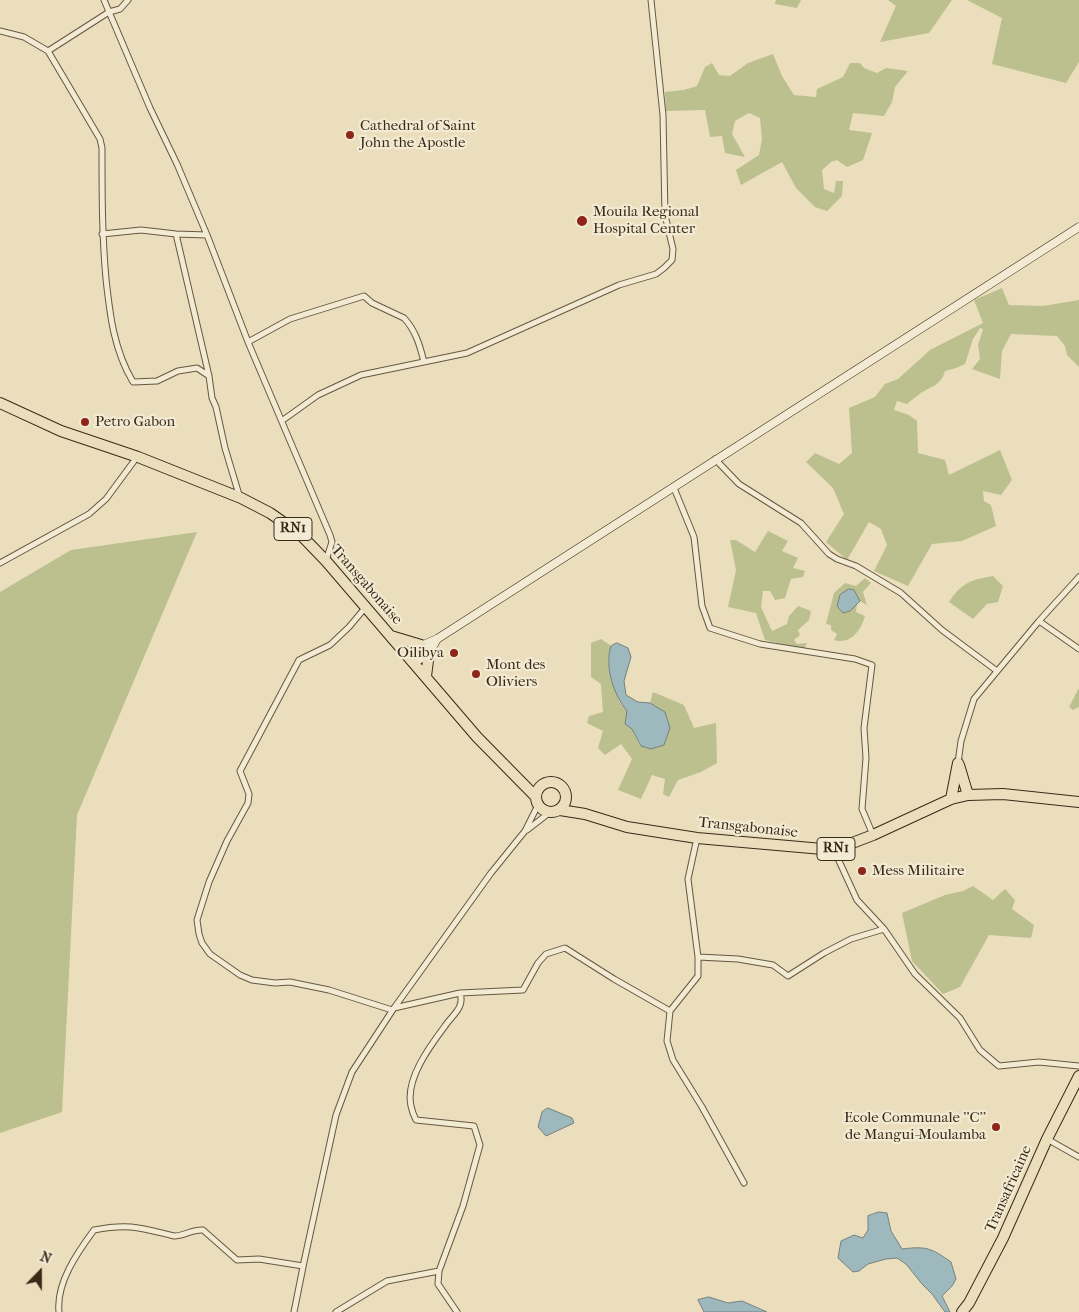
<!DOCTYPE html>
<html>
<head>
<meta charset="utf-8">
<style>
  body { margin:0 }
  #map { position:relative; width:1079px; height:1312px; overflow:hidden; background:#ebdebc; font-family:"IM FELL French Canon",serif }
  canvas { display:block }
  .north { position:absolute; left:15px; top:1247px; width:50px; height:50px; -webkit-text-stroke:4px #f2ead3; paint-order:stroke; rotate:22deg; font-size:14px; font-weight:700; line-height:20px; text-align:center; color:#392a18 }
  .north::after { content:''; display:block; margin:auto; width:18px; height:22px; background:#392a18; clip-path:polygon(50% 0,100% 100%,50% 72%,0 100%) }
</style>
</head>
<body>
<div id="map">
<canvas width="1079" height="1312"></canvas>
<div class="north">N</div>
</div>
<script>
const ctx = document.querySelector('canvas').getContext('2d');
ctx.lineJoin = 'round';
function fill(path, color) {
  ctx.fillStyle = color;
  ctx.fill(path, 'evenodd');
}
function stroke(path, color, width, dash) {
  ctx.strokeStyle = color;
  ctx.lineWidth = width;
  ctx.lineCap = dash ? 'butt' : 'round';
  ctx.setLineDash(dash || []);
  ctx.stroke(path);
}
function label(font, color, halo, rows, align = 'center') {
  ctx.font = font + ' "IM FELL French Canon",serif';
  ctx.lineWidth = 4.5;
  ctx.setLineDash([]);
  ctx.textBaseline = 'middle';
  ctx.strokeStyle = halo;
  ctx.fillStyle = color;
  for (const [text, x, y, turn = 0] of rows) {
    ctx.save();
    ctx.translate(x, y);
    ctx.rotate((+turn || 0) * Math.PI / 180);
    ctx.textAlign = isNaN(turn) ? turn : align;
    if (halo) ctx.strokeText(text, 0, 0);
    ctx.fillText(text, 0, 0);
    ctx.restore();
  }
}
const green = new Path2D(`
  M776,0H801L797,8L775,4Z
  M888,0H952L929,33L880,42L896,6Z
  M967,0H1079V62L1066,83L992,64L1002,18Z
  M773,54L782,76L794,95L816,97L817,89L843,77L850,63H860L864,68L877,73L886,68L908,71L895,87L892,102L884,116L853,113L849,130L872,133L863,160L847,167L837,160L831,162L822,170L824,189L834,193L836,181H843L842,196L827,211L815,207L796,188L782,162L741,185L736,170L759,155L762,139L760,118L749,113L735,121L732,134L745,157L725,153L722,136L710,137L705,110L666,111L665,92L684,90L697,86L705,67L712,63L719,75L730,76L748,63Z
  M1002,288L1009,305L1043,306L1079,300V367L1067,355L1065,346L1057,336L1011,334L1002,351L1000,379L972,369L980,359L978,345L983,329L980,328L973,339L965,364L956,368L945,371C941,385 932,386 921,393C916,396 912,400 907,404L897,401L894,410L909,415L917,421L918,453L945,460L949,475L1000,450L1012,480L1001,495L983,491L984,501L991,505L996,526L962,541L932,544L908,586L874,571L887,545L881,529L869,522L847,560L826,542L844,514L833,488L806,462L815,453L839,464L852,453L849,408L875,397L885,384L898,379L930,350L983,323L974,300Z
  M768,531L788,541L782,551L798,558L793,568L805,571L803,577L791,579L785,598L775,600L770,591H763L761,607L772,631L787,624L789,616L798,606L811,611L809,620L798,630L800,635L794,640L797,644L807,643L804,649L765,640L756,613L728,607L736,570L730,540H736L755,552Z
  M197,532L77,815L62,1112L0,1133V592L71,550Z
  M993,576L1003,586L998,602L987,604L973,619L949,602C962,582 971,580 993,576Z
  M865,578L871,583L863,592L867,605L860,601L854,590L840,595L837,606L843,613L850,611L857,604L856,612L865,616C861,630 851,645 834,640L837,634L831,630V625L826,624L834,593L845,583L856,586Z
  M601,639L611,646L608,659L612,678L619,701L627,711L632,729L640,746L665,712L650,703L653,692L684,705L694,728L716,723L717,763L701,772L678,780L669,797L663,794L665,779L652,775L641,799L618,790L632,759L621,744L605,755L598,748L603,731L587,723L589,716L603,712L601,684L591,677V643Z
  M1079,688V707L1073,710L1069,707Z
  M973,886L993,900L1005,889L1015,900L1012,909L1034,925L1031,938L989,935L960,987L943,994L912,961L902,913L945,895L963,891Z`);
const water = new Path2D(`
  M849,589L854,590L860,601L850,611L843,613L837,606L840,595Z
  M617,643L628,648L631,657L624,681L626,695L638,702L650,703L665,712L670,728L664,745L651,749L641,746L632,729L625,724L627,711C614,695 604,667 611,646Z
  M548,1108L572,1118L574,1123L546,1136L538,1127L542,1112Z
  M879,1212L887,1213L891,1231L902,1249C927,1246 931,1248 951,1262L956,1279L952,1286L942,1296L950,1312H945L932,1294L922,1284L906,1264L897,1258L886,1259L868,1264L859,1271L853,1272L838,1258L841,1241L854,1235L863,1238L868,1230V1216Z
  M709,1297L728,1303L742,1301L767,1312H704L698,1300Z`);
const street = new Path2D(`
  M104,0L150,108L177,164L207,235L248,342L330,535L332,542L326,560
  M0,31L24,37L48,51L100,139L102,148C102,193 102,235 106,279C110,316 114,350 133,382L157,381L178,371L197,368L209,376
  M48,51L109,12L120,9L128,0
  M102,234L141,230L176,234L207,235
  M176,234L209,376L212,398L216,407L225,448L240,498
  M248,342L290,319L364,296L372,303L404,318C416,331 420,346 424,362
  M283,420L318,395L361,375L467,353L619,285L656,274L664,268L672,260L673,249L665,215L663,115L651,0
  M715,459L739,484L801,523L829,554L837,559L856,566L901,593L942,630L997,671
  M674,488L694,537L702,606L710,628L760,644L855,659L872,665L864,728L866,758L862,809L873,835
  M0,563L89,514L106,499L137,457
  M365,608L349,627L330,645L299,660L240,771L249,794L248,803L227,841L209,882L197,920L199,934L202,943L210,954L240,975L252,980L275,983L290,982L329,990L392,1010
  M1039,621L1079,649
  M958,763L961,741L974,699L1039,621L1079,577
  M527,830L549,813
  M834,850L857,900L884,929L915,974L960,1018L980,1050L999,1066L1039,1062L1079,1066
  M698,957L738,959L773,965L788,976L824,953L851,939L884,929
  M394,1008L460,993L523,990L538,963L546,954L565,948L614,979L670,1011L698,976V957L688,879L697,838
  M670,1011L667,1041L673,1060L702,1107L744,1183
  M1047,1139L1079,1157
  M59,1312C56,1283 77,1253 94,1230C129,1223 141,1228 174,1236C184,1236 193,1229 203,1230L237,1260L259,1259L303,1266
  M294,1312L304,1262L336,1115L352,1072L394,1008L491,873L525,831L538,805
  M336,1312L387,1281L439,1271
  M457,1312L438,1284L439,1271L463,1206L480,1145L474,1126L416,1120C414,1116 412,1111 411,1106C405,1079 430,1046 445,1026C452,1015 465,1008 460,993`);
const secondary = new Path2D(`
  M405,653L437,639L1079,227
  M414,663L429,653L437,639`);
const highway = new Path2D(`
  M0,403L61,431L138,457L241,498L270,513L300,534L326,561L477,737L536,797
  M391,636L421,645
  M426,676L429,653
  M959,765L968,795
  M536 797a15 15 0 1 1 30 0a15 15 0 1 1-30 0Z
  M951,799L958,763
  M560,810L585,814L627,827L697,838L834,850L873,835L951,799L968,795L1003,794L1079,802
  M962,1312L969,1303L1003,1238L1047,1139L1079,1076`);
const markers = [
  [350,135,5,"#8f2418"],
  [582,221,6,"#8f2418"],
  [85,422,5,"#8f2418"],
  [454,653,5,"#8f2418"],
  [476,674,5,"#8f2418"],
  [862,871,5,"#8f2418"],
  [996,1127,5,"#8f2418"]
];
const shields = [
  [293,529,38],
  [836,849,38]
];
const shieldNames = [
  ["RN1",293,529],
  ["RN1",836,849]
];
const poiNames = [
  ["Cathedral of Saint",360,126],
  ["John the Apostle",360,143],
  ["Mouila Regional",593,212],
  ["Hospital Center",593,229],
  ["Petro Gabon",95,422],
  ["Oilibya",444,653,"right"],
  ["Mont des",486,665],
  ["Oliviers",486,682],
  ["Mess Militaire",872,871],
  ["Ecole Communale ''C''",986,1118,"right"],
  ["de Mangui-Moulamba",986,1135,"right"]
];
const streetNames = [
  ["Transgabonaise",366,585,49],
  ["Transgabonaise",748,828,6],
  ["Transafricaine",1009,1189,-66]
];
fill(green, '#bbc08e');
fill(water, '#9eb9bd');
stroke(water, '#76807b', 1);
stroke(street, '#665741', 7);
stroke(secondary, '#392a18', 9);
stroke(highway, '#392a18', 12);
stroke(street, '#f2ead3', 5);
stroke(secondary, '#f2ead3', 8);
stroke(highway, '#ebdebc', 10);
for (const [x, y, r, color] of markers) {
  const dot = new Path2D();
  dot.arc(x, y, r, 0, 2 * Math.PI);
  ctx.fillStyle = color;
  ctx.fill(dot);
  stroke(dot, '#f2ead3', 2);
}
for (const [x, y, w] of shields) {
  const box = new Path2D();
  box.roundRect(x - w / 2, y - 11.5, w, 23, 4);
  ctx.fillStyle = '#f2ead3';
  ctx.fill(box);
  stroke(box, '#392a18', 1);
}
label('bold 14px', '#392a18', null, shieldNames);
label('15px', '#392a18', '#f2ead3', poiNames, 'left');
label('15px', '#392a18', '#f2ead3', streetNames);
</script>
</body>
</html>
